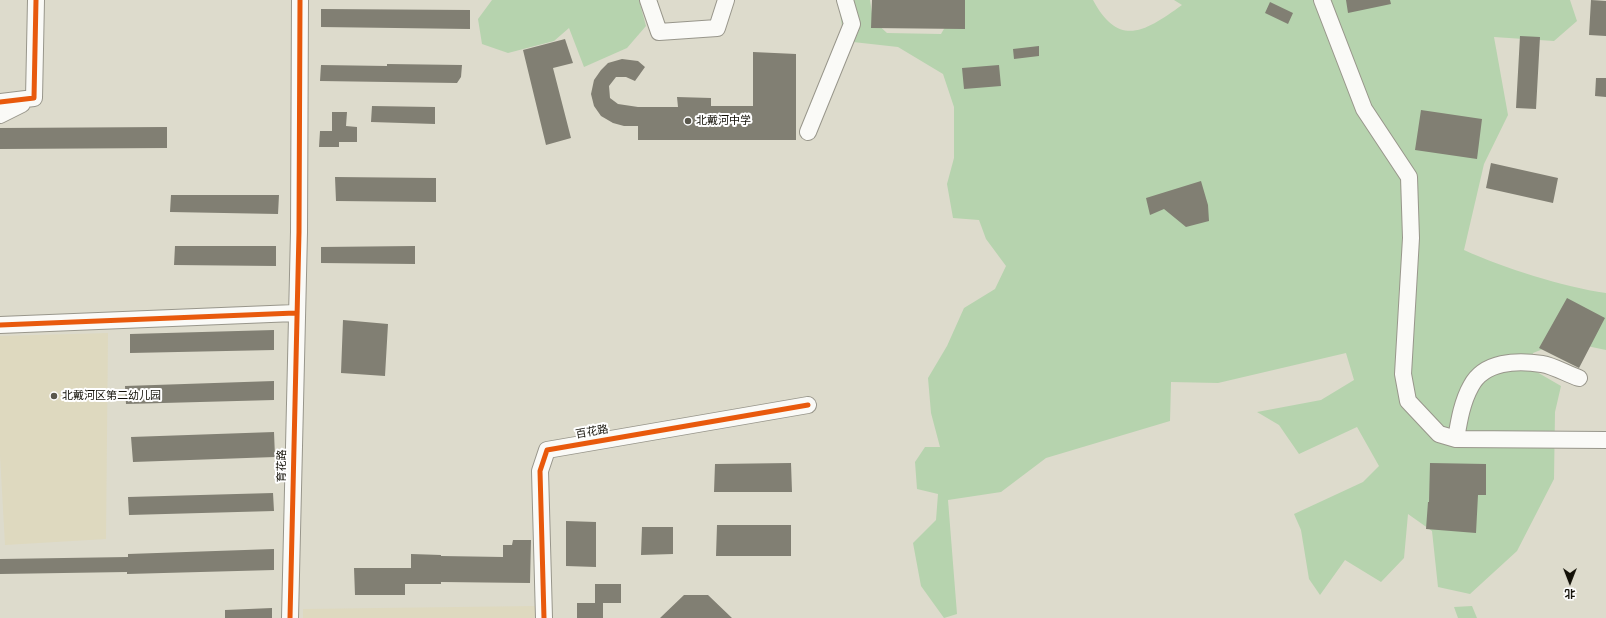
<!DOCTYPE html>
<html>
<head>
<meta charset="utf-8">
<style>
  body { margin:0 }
  #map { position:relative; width:1606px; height:618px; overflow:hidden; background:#dddbcc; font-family:"IBM Plex Sans","Noto Sans SC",sans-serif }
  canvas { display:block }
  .north { position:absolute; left:1550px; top:562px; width:40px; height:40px; -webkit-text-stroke:3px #fff; paint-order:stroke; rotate:180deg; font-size:11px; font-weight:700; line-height:16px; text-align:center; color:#121007 }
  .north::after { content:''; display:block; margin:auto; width:14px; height:18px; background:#121007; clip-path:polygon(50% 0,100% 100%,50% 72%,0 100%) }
</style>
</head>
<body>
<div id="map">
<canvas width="1606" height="618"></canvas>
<div class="north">北</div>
</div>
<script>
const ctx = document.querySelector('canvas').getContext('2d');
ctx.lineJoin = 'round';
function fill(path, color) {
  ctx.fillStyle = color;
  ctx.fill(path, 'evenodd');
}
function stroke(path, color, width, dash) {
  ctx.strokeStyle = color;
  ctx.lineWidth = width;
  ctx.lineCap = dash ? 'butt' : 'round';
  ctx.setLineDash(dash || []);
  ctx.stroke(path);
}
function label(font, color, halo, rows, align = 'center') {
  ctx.font = font + ' "IBM Plex Sans","Noto Sans SC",sans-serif';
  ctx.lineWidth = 4;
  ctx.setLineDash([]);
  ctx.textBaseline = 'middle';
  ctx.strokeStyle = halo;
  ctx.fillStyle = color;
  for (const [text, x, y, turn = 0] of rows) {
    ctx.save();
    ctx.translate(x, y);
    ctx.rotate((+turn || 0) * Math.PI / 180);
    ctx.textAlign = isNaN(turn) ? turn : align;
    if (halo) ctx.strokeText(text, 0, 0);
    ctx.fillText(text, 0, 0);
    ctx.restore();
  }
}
const built = new Path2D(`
  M108,333L106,539L5,545L0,455V336Z
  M535,606L536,618H303V609Z`);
const green = new Path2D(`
  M492,0H639L646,26L627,48L584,67L569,28L554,41L508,53L482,44L478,19Z
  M840,0H870L873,20L887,33L941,34L948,22L947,0H1093C1119,49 1146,31 1182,5L1174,0H1570L1577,21L1554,41L1494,37L1508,115L1484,164L1464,250C1504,268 1563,287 1606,293V350L1563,341L1533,353L1530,368L1561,386L1555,412L1554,479L1517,551L1470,594L1438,587L1432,531L1408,514L1404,558L1381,582L1345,560L1320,595L1309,579L1301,530L1294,514L1363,482L1379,466L1357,427L1299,454L1279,425L1257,412L1321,400L1354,380L1346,353L1218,383L1171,382L1170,421L1046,458L1001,492L948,500L957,614L944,618L921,586L913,543L936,520L938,494L917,489L915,462L925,447H940L931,413L928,378L947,346L964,308L995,289L1006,266L986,239L979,220L953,218L947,184L954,158V107L943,74L898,47L844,41L839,5Z
  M1472,606L1477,618H1458L1454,607Z`);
const building = new Path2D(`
  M872,0H965V29L871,28Z
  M1346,0H1390L1391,4L1348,13Z
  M1591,0L1606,1V36L1589,35Z
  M1270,2L1293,13L1288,24L1265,13Z
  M321,9L470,10V29L321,27Z
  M1520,36L1540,37L1536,109L1516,108Z
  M565,39L573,63L553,68L571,138L546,145L523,50Z
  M1039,46V56L1014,59L1013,49Z
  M753,52L796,54V140H638V126H624L613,123L601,116L594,106L591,94L594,80L601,70L608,63L622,59L638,61L645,67L635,81L626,77H616L609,86L610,98L618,104L638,107H678L677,97L711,98V106H753Z
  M387,64L462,65L461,77L457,83L320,81L321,65L387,66Z
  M999,65L1001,86L964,89L962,68Z
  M1596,78H1606V97L1595,96Z
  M372,106L435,107V124L371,122Z
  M1421,110L1482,119L1477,159L1415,150Z
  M332,112H347L346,126L357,127V142H339V147H319L320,131H332Z
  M167,127V148L0,149V128Z
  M1491,163L1558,178L1553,203L1486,188Z
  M335,177L436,178V202L336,201Z
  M1201,181L1208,205L1209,221L1186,227L1164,209L1150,215L1146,198Z
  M171,195H279L278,214L170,212Z
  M175,246H276V266L174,265Z
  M415,246V264L321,263V247Z
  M1567,298L1605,318L1579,368L1539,348Z
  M343,320L388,324L385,376L341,373Z
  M274,330V350L130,353V334Z
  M274,381V400L126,404L125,386Z
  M274,432L275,457L133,462L131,437Z
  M791,463L792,492H714L715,464Z
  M1430,463L1486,464V495H1478L1476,533L1426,529L1428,502H1429Z
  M273,493L274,511L129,515L128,497Z
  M566,521L596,522V567L566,566Z
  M717,525H791V556H716Z
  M642,527H673V554L641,555Z
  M513,540H531L530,583L441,582V584H405V595H355L354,568H411V554L441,555V556L503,557V545H512Z
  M274,549V570L127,574V572L0,574V559L128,557V554Z
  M595,584H621V603H595Z
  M684,595H708L732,618H660Z
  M577,603H603V618H577Z
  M272,608V618H225V610Z`);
const minor = new Path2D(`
  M648,0L659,32L717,28L726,0
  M1322,0L1364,109L1409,177L1411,238L1403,374L1408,401L1439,434L1456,439L1606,440
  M0,102L34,98L36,0
  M0,115L22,104
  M808,132L852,24L845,0
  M0,325L295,313
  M1456,439C1459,421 1462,402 1471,386C1484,361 1517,360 1542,364C1554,366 1567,374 1579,378
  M290,618L299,232L300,0
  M544,618L540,471L547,450L808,405`);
const cycleway = new Path2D(`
  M0,102L34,98L36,0
  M0,325L295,313
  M290,618L299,232L300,0
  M544,618L540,471L547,450L808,405`);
const markers = [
  [688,121,4,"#59574c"],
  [54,396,4,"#59574c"]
];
const poiNames = [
  ["北戴河中学",696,121],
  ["北戴河区第二幼儿园",62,396]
];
const streetNames = [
  ["百花路",592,432,-10],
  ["育花路",282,466,-89]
];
fill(built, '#ded9bf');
fill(green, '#b6d3ae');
fill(building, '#817f73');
stroke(minor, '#98968b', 18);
stroke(minor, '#fafaf7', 16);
stroke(cycleway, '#e8590c', 5);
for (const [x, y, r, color] of markers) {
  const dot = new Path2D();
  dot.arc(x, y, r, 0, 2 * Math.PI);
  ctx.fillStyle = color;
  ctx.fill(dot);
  stroke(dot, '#fff', 1.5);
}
label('11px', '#121007', '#fff', poiNames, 'left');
label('11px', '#121007', '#fff', streetNames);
</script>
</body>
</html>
